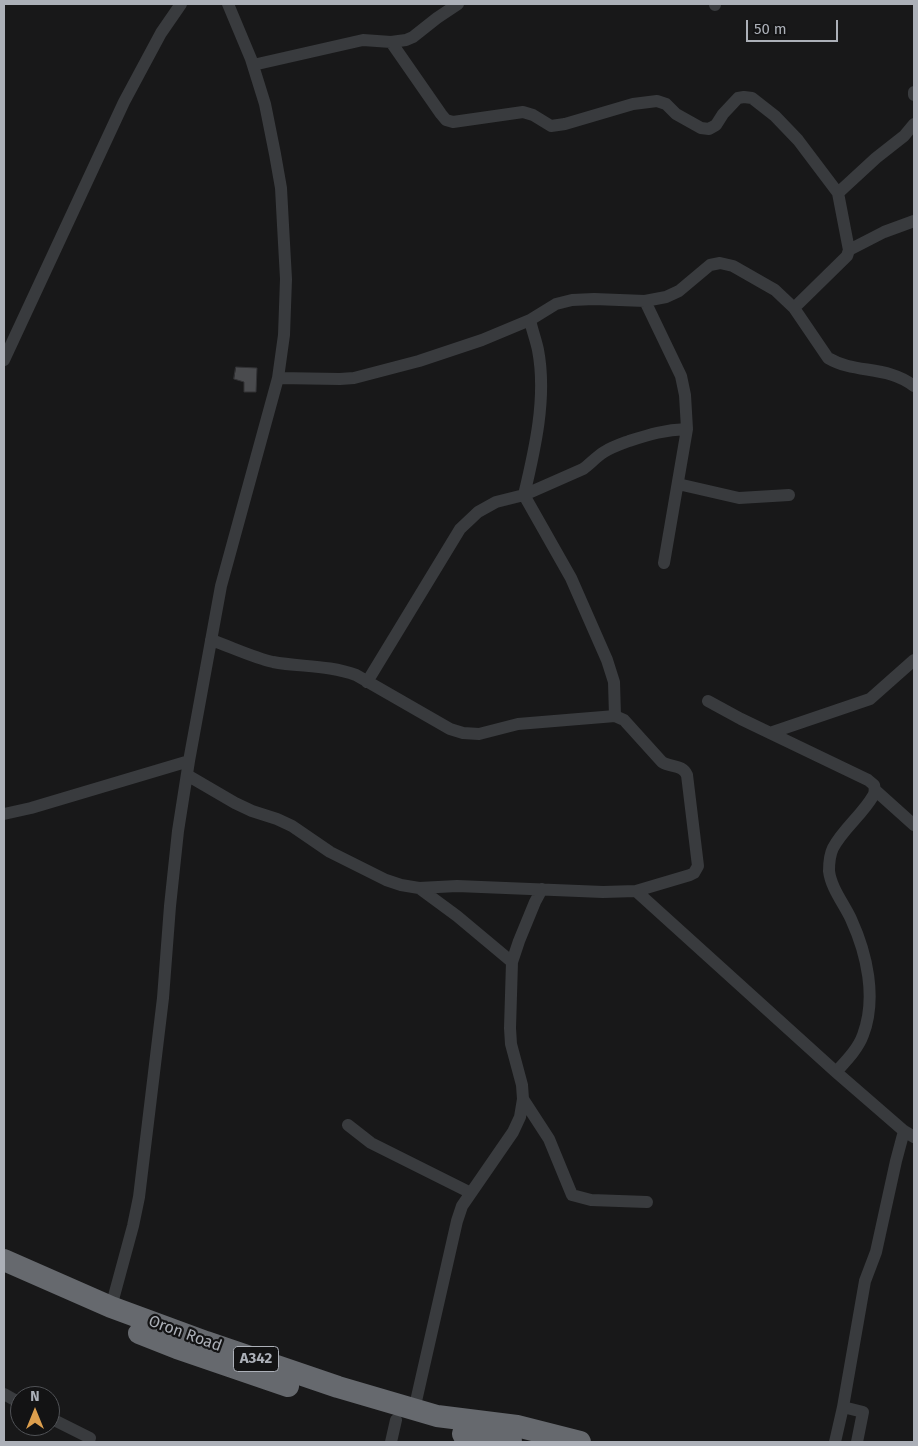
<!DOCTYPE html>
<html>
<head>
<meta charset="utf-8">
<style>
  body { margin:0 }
  #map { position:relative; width:918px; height:1446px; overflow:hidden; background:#181819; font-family:"Fira Sans",sans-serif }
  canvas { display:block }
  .frame { position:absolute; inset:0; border:5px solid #acb0b8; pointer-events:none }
  .north { position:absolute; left:10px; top:1386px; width:50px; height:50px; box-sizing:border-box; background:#131314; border:1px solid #505256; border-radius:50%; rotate:0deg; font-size:14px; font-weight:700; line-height:20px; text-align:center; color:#acb0b8 }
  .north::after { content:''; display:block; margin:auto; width:18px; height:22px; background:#dc9e4d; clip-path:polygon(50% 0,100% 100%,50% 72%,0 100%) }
  .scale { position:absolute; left:746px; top:20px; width:92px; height:22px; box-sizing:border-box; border:2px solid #acb0b8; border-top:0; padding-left:6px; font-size:15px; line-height:18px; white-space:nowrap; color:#acb0b8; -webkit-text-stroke:4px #131314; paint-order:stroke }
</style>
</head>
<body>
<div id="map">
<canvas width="918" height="1446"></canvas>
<div class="frame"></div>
<div class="north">N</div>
<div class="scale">50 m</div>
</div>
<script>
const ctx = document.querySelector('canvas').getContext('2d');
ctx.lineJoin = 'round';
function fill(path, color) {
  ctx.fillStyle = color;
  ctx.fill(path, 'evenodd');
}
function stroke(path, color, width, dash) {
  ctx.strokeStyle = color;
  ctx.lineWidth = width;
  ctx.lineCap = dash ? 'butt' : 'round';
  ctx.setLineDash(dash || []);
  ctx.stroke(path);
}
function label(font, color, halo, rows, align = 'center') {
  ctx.font = font + ' "Fira Sans",sans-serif';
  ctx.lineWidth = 4.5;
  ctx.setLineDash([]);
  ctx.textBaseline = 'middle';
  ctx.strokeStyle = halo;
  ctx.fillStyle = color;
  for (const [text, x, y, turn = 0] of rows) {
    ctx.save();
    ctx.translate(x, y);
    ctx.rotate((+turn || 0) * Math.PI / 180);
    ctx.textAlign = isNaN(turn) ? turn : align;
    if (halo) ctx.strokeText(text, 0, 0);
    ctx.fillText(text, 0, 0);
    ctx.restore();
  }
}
const building = new Path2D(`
  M236,367L257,368L256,392H244V382L234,379Z`);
const street = new Path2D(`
  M715,4V5
  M391,42L441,114L446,120L453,122L523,112L533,115L551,126L565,124L633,104L657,101L666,104L676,114L701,128L709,129L716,125L723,114L738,98L744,97L752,98L775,116L798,140L838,193
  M253,65L363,40L391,42L406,40L413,37L437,18L458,4
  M914,92V95
  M849,250L884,232L914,221
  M645,301L681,376L685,395L687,429L664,563
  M794,308L847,256L849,250L838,193L876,158L904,136L914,124
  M530,320C532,330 536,340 538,350C547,397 535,449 524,495L571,578L607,660L614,682L615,716
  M4,360L124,102L161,33L181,4
  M278,378L340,379L354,378L419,361L482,340L530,320L556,304L572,300L594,299L645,301L666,297L679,291L710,265L720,263L733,266L775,290L794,308L828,358C855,374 887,365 914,386
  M678,484L739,498L789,495
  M367,682L460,529L478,512L496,502L524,495L583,469C590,464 596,457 604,452C612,447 621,444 629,441C651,434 664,430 687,429
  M708,701L741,719L868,780L874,785C875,789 875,793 873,796C862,815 843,829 833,848C830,854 829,864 829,871C831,888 844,904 851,919C867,954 877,998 863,1035C858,1049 846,1061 836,1072
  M770,733L870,699L914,660
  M187,775L235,803L252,811L277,819L292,826L330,852L386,880L401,885L419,888L457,886L603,892L636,891L690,875L694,873L698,866L687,775C682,764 671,768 662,762L624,720L615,716L518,724L479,734L463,733L450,729L356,675C329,665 300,667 273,662C254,658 229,646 211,640
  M875,790L914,825
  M4,814L31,808L189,761
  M419,888L457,916L512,962
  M636,891L836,1072L904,1131L914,1137
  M523,1099L549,1139L572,1195L591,1200L647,1202
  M348,1125L371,1143L471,1193
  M111,1307L133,1226L139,1197L163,998L170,906L178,831L189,761L221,586L278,378L284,335L286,279L283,225L281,188L275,154L265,104L251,59L228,4
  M4,1394L20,1403
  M843,1407L863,1412L857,1442
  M414,1410L457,1221L462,1206L513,1132L520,1117L523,1099L522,1085L511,1044L510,1028L512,962L519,941L535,902L542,889
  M50,1418L90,1438
  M391,1442L396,1420
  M835,1442L843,1407L865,1281L876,1252L896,1161L904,1131`);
const highway = new Path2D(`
  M4,1260L111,1307L206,1342L338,1387L437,1416L517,1426L580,1442
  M139,1333L177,1348L288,1386
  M463,1434L511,1442`);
const shields = [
  [256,1359,45]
];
const shieldNames = [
  ["A342",256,1359]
];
const streetNames = [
  ["Oron Road",185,1334,20]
];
fill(building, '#4a4b4e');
stroke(building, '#323235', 1);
stroke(street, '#393b3e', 12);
stroke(highway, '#66696e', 22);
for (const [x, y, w] of shields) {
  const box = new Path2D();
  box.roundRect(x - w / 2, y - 12.5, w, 25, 4);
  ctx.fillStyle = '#131314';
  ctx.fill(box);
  stroke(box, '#acb0b8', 1);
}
label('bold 15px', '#acb0b8', null, shieldNames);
label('16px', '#acb0b8', '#131314', streetNames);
</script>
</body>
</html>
